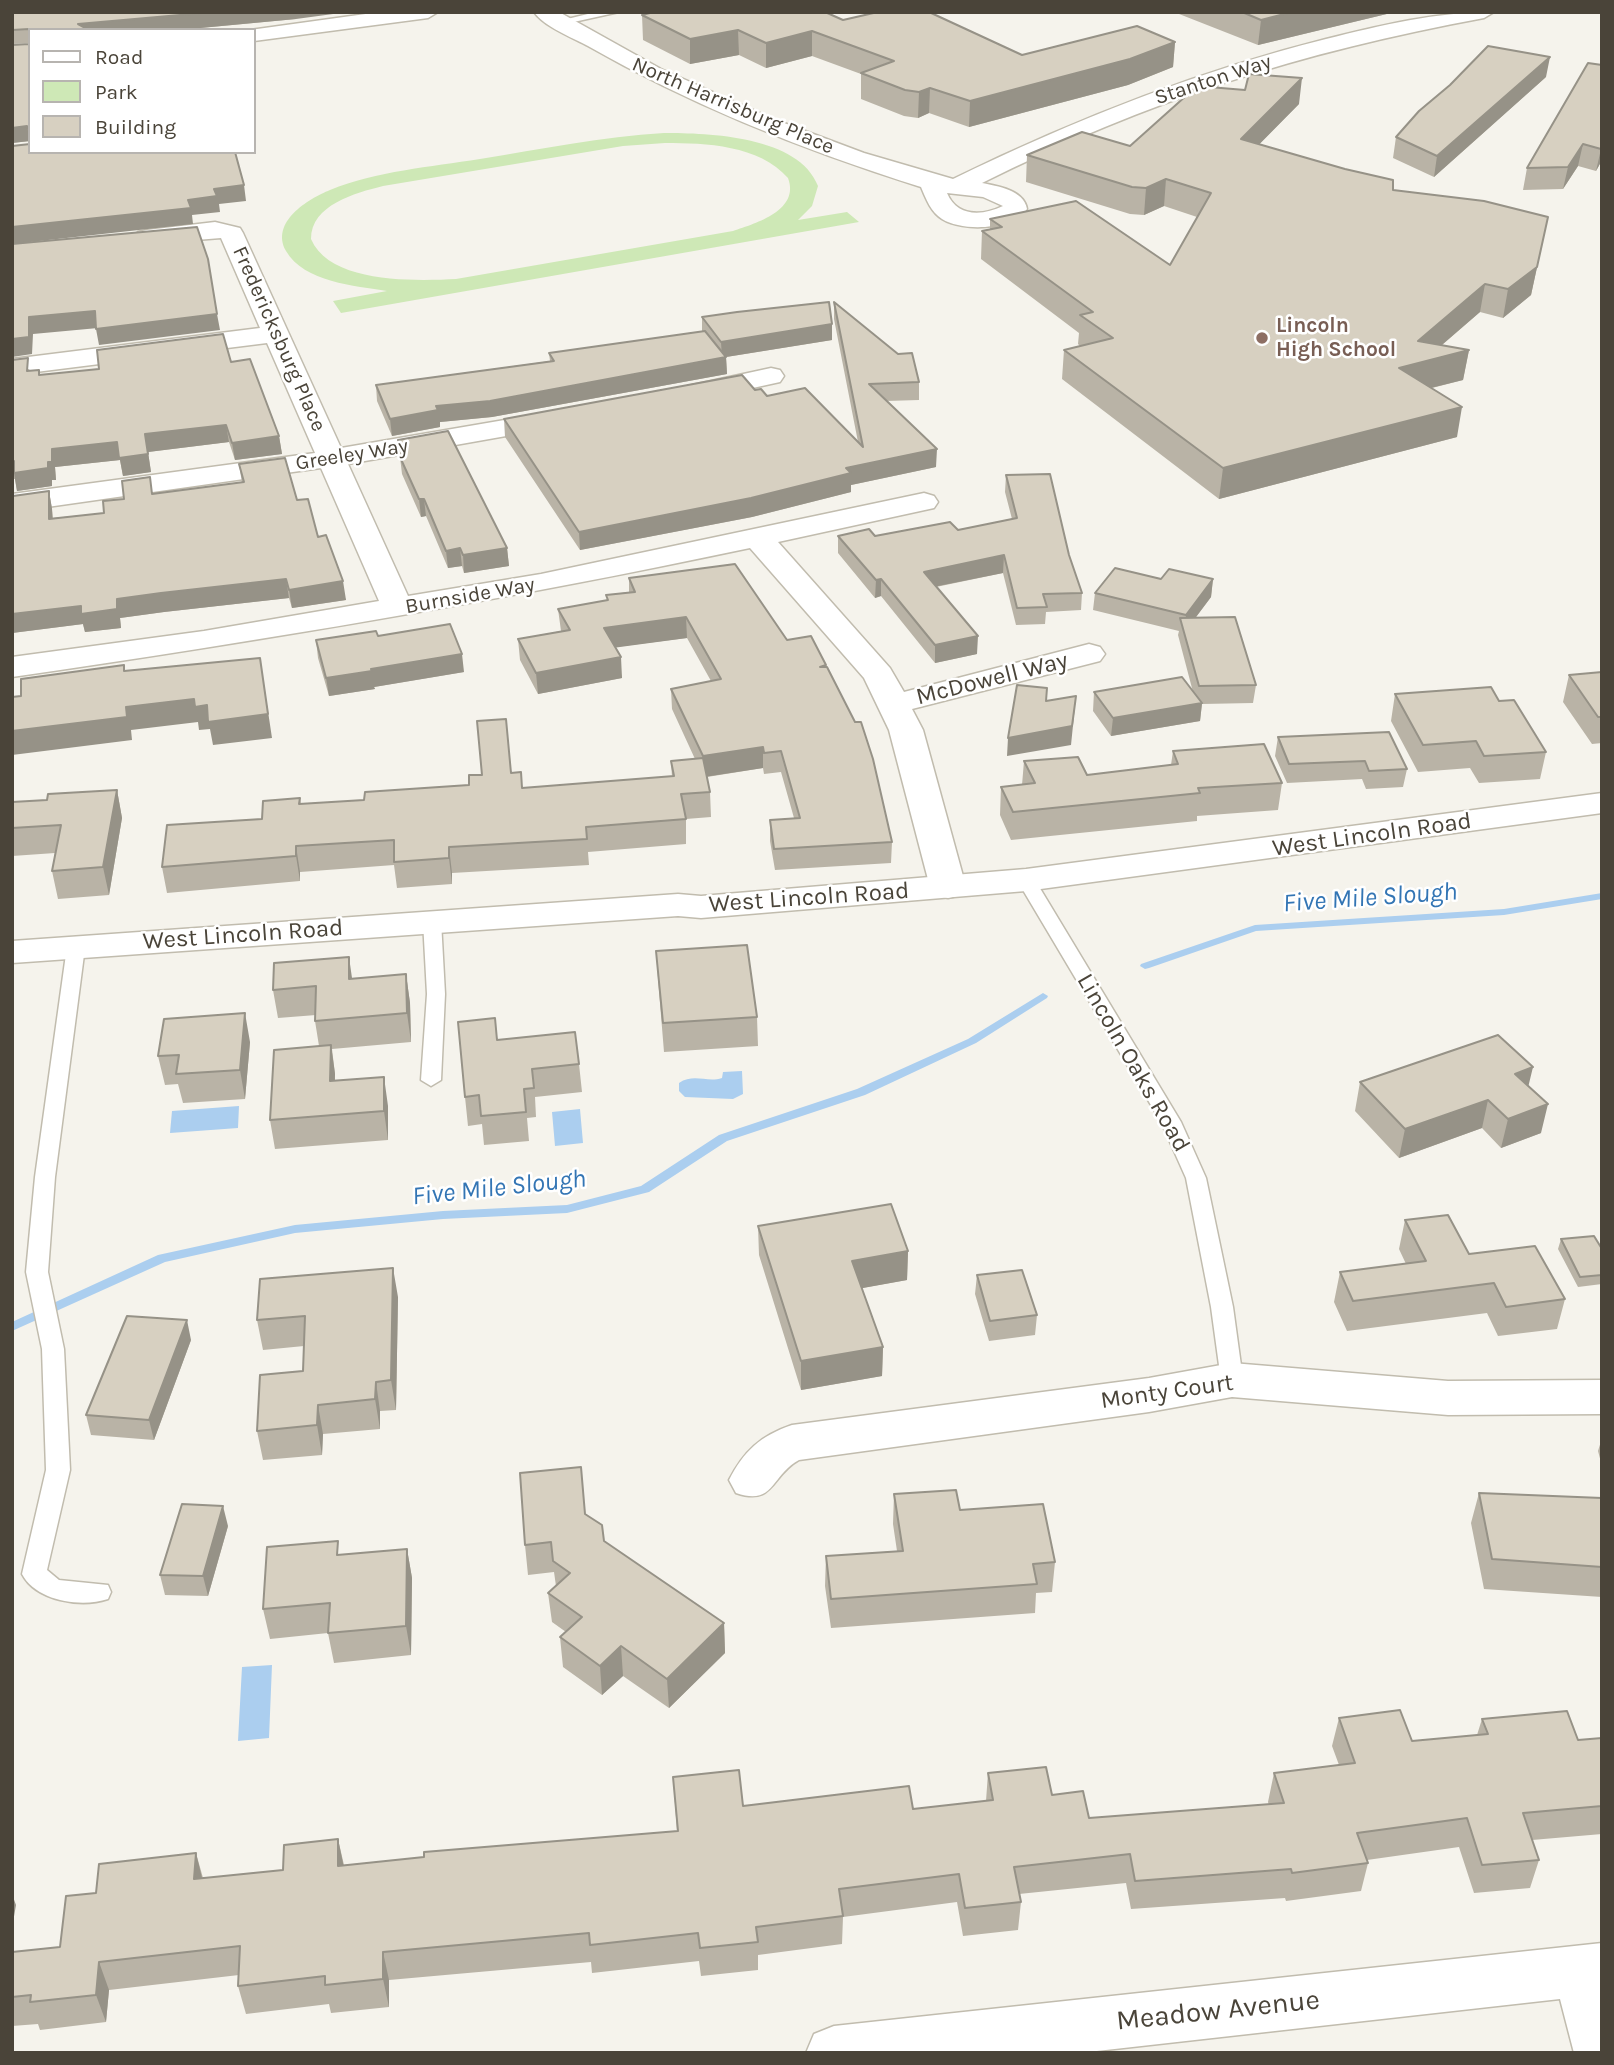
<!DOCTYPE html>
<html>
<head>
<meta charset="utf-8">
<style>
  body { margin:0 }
  #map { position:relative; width:1614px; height:2065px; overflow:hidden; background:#f5f3ec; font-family:Karla,sans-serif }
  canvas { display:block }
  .frame { position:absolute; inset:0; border:14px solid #4a4439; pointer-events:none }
  .legend { position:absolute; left:28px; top:28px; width:228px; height:126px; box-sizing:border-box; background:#fff; border:2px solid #b7b4b0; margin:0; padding:9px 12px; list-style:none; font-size:21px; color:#4a4439 }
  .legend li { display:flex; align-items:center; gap:14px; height:35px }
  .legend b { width:35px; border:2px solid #b7b4b0 }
</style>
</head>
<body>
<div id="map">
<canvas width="1614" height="2065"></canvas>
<div class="frame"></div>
<ul class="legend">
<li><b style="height:9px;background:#fff"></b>Road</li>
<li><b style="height:19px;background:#cee8b6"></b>Park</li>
<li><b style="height:19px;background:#d7d0c1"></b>Building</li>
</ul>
</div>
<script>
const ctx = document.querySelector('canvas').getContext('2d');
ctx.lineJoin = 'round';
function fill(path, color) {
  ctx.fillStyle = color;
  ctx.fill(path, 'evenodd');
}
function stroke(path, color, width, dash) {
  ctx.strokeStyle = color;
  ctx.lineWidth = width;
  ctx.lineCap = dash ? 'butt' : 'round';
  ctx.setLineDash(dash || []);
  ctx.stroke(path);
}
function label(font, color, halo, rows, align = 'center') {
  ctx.font = font + ' Karla,sans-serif';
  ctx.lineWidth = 5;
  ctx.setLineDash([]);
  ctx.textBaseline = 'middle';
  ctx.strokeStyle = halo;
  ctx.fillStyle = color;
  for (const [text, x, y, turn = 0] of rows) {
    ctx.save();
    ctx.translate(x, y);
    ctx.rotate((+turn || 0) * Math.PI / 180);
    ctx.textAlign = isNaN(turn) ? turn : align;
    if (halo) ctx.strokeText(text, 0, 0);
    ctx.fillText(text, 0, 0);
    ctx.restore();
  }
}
const green = new Path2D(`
  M664,133C709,133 799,136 818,186L812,206L798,220L847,212L859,222L341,313L333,301L387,291C355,286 304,282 286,251C270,222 308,199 330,190C377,171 430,167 480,159C541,149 602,137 664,133ZM665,143C706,143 759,145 788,178C800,210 757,223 733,231L456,279C416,281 330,284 311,239C311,205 355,193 383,186L623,146Z`);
const water = new Path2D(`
  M742,1071L743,1094L733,1099L685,1097L679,1091V1083C694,1073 707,1083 722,1078L723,1072Z
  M239,1106L238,1128L170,1133L172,1111Z
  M580,1109L583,1143L555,1146L552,1112Z
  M272,1665L269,1738L238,1741L242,1667Z`);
const stream = new Path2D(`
  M1602,893V899L1504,915L1256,931L1149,968L1145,969L1140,966L1141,964L1255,925L1504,909Z
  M1043,993L1048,996L1047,998L976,1043L865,1095L727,1141L649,1192L567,1213L443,1219L295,1233L165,1262L12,1331V1322L158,1255L295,1225L443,1211L567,1205L641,1186L719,1135L857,1089L968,1039Z`);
const service = new Path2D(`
  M596,12H619L560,25L555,22Z
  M1026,875L1035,880L1181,1122L1206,1178L1233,1307L1243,1380L1240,1386L1232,1388L1224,1386L1221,1380L1211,1307L1186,1178L1161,1122L1017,880Z
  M432,915L441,921L445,994L441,1080L431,1086L421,1080L427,994L423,921Z
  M76,941L85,947L55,1177L48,1272L64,1349L70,1470L47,1570L59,1580L108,1585L111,1592L108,1599C81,1608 36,1601 22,1574L46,1470L42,1349L26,1272L35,1177L67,947Z`);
const minor = new Path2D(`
  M380,12H438L428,18L254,41V30H250Z
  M534,12H559L661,69L776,120L864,153L953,179C1074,120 1195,72 1326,39C1382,25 1436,12 1494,12L1484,18C1300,52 1149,100 982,183C997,186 1024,190 1027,209C1012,230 963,232 942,219C931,212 926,199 921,187C806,151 693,106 588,46C571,37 545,27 534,12ZM947,193L983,197L1003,206C982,216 957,217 947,193Z
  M215,222L240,228L243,233L341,448L557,411L567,413L571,419L567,425L557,427L348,464L408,596L541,574L924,493L934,496L938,502L934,508L778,542L890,668L904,692L1089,644L1100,647L1105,654L1100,661L912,709L923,730L966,887L961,895L948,898L935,895L930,887L889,730L864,678L750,548C505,600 261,641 12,677V657L204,631L379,601L321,468L12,512V494L315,453L267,343L12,375V359L260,328L221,238L147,244L138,242L135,237L138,232L147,230Z
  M771,368L780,370L784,376L780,382L698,400L688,398L685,392L688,386Z
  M1232,1363L1448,1381L1602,1380V1414L1448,1415L1232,1397L1149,1412L799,1460C770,1476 775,1506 736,1493L729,1480C744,1451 760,1436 792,1425L1149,1378Z
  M1602,1943V2053H1574L1560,1999L1079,2053H806L814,2034L834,2026Z`);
const tertiary = new Path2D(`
  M1602,793V813L1026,891L701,918L678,916L12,963V941L678,894L701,896L1026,869Z`);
const wall = new Path2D(`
  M12,12L296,19L179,30H30V141L12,143V45L29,44V43L12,44Z
  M1174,12H1395L1258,45Z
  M642,15L843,20L1022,55L1175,42L1173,67L1128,85L969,127L929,113L918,118L904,116L861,99V74L812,56L766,68L739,55L690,64L643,40Z
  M1602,65V160L1596,171L1578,166L1563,189L1523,190L1527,168Z
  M1546,77L1434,177L1393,158L1396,137Z
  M1299,104L1259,144L1393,190L1542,244L1531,295L1503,318L1480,312L1442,345L1469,350L1463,380L1432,388L1457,437L1219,499L1062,379L1064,350L1080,346L1078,344L1079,333L981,259L982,231L990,230V219L1170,265L1197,217L1164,206L1144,215L1130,214L1026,182L1027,155L1130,146Z
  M834,302L919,382V400L886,401L936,467L851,485V492L752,517L580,550L505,437L504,419L755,390L858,442L834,319Z
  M702,317L832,340L726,357L727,374L492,417L440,422V427L392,436L377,401L376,385L550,361L549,353L702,332Z
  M12,360L30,370H39L40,375L231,362L279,436L282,454L235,460L229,442L148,452L151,472L123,476L120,460L55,467L56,480H52V486L17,491L15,479H12Z
  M398,440L507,548L509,566L464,573L462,566L448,568L426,516L421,517L402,474Z
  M239,464L297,500L318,537L346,600L292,608L289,598L164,612L120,618L121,628L85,632L83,624L12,633V532L49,491L52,509L53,518L104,513L124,499L153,493L242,483Z
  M1006,475L1069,555L1082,593L1081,610L1046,612L1045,624L1016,625L1003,573L936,587L977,654L935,663L881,596L875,598L838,553V536H875L958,530L1012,519L1005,492Z
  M629,578L787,640L826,665L892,842L891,863L775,870L770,841V820L794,818L781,772L764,774L763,768L707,777L710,792L711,817L686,819V844L588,852L589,865L452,873V884L397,888L394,865L300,872V881L167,893L162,867L262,819L300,798L301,804L364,800L469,785L511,773L522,788L672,777L671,761L695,759L672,709L671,689L711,681L687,638L615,647L622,678L538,694L520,660L518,639L561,631L558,609L607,600L606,595L629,592Z
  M1161,579H1213L1211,597L1196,617L1256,685L1253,703L1202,704L1200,721L1111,736L1093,711L1094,692H1193L1178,635L1179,631L1093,610L1095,593Z
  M378,636L464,672L374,687L375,689L329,696L318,658L316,640Z
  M1602,672V743L1592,744L1563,702L1569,675Z
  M1395,694L1499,701L1546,752L1540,779L1479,783L1470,768L1418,772L1391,721Z
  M1278,737L1407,769L1403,787L1366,789L1362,779L1287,783L1275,756Z
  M1173,751L1282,783L1278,810L1197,816V821L1011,840L1000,815L1001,787L1022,785L1024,761L1087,775L1171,765Z
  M117,790L122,818L109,895L58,899L52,871L55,853L12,856V802L47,800Z
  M656,951L757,1017L758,1046L664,1052L658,979Z
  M406,974L410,1003L411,1042L332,1049L335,1074V1081L388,1106V1140L275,1149L270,1120L319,1046L315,1021L316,1015L278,1018L273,990L352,979Z
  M497,1040L579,1064L582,1092L535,1097L536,1117L527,1118L529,1141L484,1145L482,1124L468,1126L465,1097Z
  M250,1042L245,1099L183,1103L178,1084L165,1085L158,1056Z
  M1360,1082L1529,1087L1541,1133L1501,1148L1482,1128L1399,1158L1355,1111Z
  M1405,1220L1469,1254L1565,1299L1557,1329L1498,1336L1487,1313L1347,1331L1334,1302L1340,1272L1406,1264L1399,1249Z
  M758,1226L908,1251L907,1280L862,1288L883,1347L882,1376L801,1390L759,1255Z
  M1561,1239L1602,1249V1284L1578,1287L1558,1249Z
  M977,1275L1037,1315L1035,1335L989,1341L975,1294Z
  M398,1297L396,1410L380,1411V1429L323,1434L322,1455L263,1460L257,1431L303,1371L304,1346L263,1350L257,1320Z
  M191,1340L154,1440L91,1435L86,1415Z
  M1602,1438V1466L1598,1451Z
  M1479,1493L1602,1498V1597L1484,1589L1471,1523Z
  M894,1494L960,1510L1055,1562L1052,1592L1036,1593L1035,1613L831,1628L825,1586L826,1556L897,1551L893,1524Z
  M585,1514L604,1541L724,1623L725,1653L669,1708L623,1676L602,1695L563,1667L560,1637L566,1632L552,1622L548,1593L556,1586L554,1572L528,1575L525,1545Z
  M228,1526L208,1596L165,1595L160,1575Z
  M407,1549L412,1578L411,1655L334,1663L328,1633L270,1639L263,1609L340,1555Z
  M1339,1718L1412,1741L1477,1735L1482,1719L1578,1740L1602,1738V1834L1532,1840L1539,1860L1530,1888L1474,1893L1459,1847L1367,1860L1368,1863L1361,1891L1286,1901L1285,1898L1131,1909L1126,1883L1019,1894L1021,1902L1018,1930L963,1936L957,1902L843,1917L842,1944L758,1955V1970L701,1976L699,1961L592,1973L591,1962L389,1980V2007L331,2013L329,2004L246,2014L238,1986L239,1975L109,1990L106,2022L40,2030L38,2024L12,2026V1952L60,1947L96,1893L196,1853L203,1878L283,1870L338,1839L344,1865L677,1832L673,1777L743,1806L913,1809L986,1801L988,1773L1052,1795L1089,1818L1269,1805L1268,1802L1274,1773L1339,1765L1332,1746Z`);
const shadedWall = new Path2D(`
  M214,12H348L296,19L179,30H79L78,24Z
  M1292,12H1395L1258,45L1261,20Z
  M738,30L739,55L690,64V39Z
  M812,31V56L766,68V43Z
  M1175,42L1173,67L1128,85L969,127L970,101Z
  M1550,57L1546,77L1434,177L1437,156Z
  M1302,78L1299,104L1239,165L1241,139Z
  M930,88L929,113L918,118L919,92Z
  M27,126L30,141L12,143V128Z
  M1583,144L1578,166L1563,189L1568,167Z
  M1602,147V160L1596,171L1601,149Z
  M1166,179L1164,206L1144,215L1146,188Z
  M244,185L246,201L219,204L220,212L192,215L193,224L12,244V227L188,200L214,189Z
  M1548,217L1531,295L1503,318L1508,289Z
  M1485,284L1480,312L1422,362L1469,350L1463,380L1394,397L1399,368L1418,341Z
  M95,311L98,328L33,334L32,354L12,357V339L29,317Z
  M217,314L220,330L99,345L96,329Z
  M832,324V340L726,357L727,374L492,417L440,422V427L392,436L390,419L436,406L722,358L721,342Z
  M1462,407L1457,437L1219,499L1223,468Z
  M226,425L229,442L148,452L151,472L123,476L120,460L55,467L56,480H52V486L17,491L14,473L48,462L52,449L145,434Z
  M279,436L282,454L235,460L232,443Z
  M937,449L936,467L851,485V492L752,517L580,550L579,532L846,468Z
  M49,491L52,509L53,537L49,519Z
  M419,499H424L426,516L421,517Z
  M460,548L462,566L448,568L446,551Z
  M507,548L509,566L464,573L463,555Z
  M1004,555L1003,573L923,589L924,572Z
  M286,579L289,598L164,612L120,618L121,628L85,632L83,624L12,633V614L161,593Z
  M881,579V596L875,598L876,580Z
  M1213,579L1211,597L1184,633L1186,615Z
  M343,581L346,600L292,608L289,590Z
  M686,617L687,638L605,649L604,628Z
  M978,636L977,654L935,663V645Z
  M462,654L464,672L374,687L375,689L329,696L326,678L371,669Z
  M621,657L622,678L538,694L536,673Z
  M260,658L272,738L213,745L210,729L199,730L198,722L131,730L132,740L12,755V731L126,707Z
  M1076,696L1071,745L1007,756L1008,738Z
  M1202,703L1200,721L1111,736L1113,718Z
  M763,747V768L704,777L703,756Z
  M117,790L122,818L109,895L103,867Z
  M296,846L300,872V881L296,856Z
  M449,847L452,873V884L449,858Z
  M349,957L353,985L349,979Z
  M406,974L410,1003L411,1042L407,1013Z
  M245,1013L250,1042L245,1099L240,1070Z
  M331,1045L335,1074L334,1110L330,1081Z
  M1533,1067L1526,1096L1515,1074Z
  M384,1077L388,1106V1140L384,1111Z
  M1488,1100L1482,1128L1399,1158L1405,1129Z
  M1548,1104L1541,1133L1501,1148L1508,1119Z
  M908,1251L907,1280L852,1290V1261Z
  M393,1268L398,1297L396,1410L391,1380Z
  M187,1320L191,1340L154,1440L149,1420Z
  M883,1347L882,1376L801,1390V1361Z
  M376,1382L380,1411V1429L375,1399Z
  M318,1405L323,1434L322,1455L317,1425Z
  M223,1506L228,1526L208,1596L203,1576Z
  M407,1549L412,1578L411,1655L406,1626Z
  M724,1623L725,1653L669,1708L667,1679Z
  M621,1646L623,1676L602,1695L600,1666Z
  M338,1839L344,1868L338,1866Z
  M196,1853L203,1882L194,1879Z
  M12,1894L16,1905L12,1928Z
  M383,1952L389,1980V2007L383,1979Z
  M99,1962L109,1990L106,2022L96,1995Z`);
const building = new Path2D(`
  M12,12H214L78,24L89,30H30V134L27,126L12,128V45L29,44V29L12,30Z
  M654,12H825L843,20L878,12H929L1022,55L1137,26L1175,42L1130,59L970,101L930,88L919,92L905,90L861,73L894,61L812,31L766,43L738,30L690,39L642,15Z
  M1242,12H1292L1261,20Z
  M1488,46L1550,57L1437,156L1396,137L1419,111L1450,85Z
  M1588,63L1602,65V147L1601,149L1583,144L1568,167L1527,168Z
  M1249,74L1302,78L1241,139L1345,169L1393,180V190L1484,201L1548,217L1537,267L1508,289L1485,284L1418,341L1469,350L1399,368L1462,407L1223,468L1064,350L1113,338L1080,315L1093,312L982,231L1002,227L990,219L1076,201L1170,265L1211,193L1166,179L1146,188L1132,187L1027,155L1082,132L1130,146L1197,86L1245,90Z
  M30,144V152H235L244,185L214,189L217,196L188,200L191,208L12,227V146Z
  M197,227L208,259L217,314L96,329L95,311L29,317V337L12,339V244Z
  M829,302L832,324L721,342L702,317L737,312Z
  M834,302L898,354L912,353L919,382L869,384L937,449L846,468L851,473L751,498L579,532L504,419L742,375L755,390L761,389L767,396L805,388L863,447Z
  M705,331L726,357L490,401L436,406L438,410L390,419L376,385L554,361L549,353Z
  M223,334L231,362L250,359L279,436L232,443L226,425L145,434L148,454L119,458L117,442L52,449V462H48V468L14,473V461H12V360L28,358L27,371L39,370V375L99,369L97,350Z
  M448,431L507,548L463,555L460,548L446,551L424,499H419L400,457H405L398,440Z
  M285,458L297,500L308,499L318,537L326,535L343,581L289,590L286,579L161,593L117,599V609L81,614V606L12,614L13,496L49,491V519L104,513L103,501L124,499L122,481L150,477L152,494L244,482L239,464Z
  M1050,474L1069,555L1082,593L1043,594L1047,607L1017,608L1004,555L924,572L978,636L935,645L881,579L876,580L838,536L869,529L875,536L950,522L958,530L1017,518L1006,475Z
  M735,564L787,640L811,636L826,665L820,667H827L855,722H861L873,759L892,842L774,849L770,820L800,818L781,751L764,753L763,747L703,756L671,689L721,679L686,617L604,628L621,657L536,673L518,639L570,630L558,609L608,600L606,595L635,592L629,578Z
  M1115,568L1161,579L1169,569L1213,579L1186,615L1095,593Z
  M1235,617L1256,685L1199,686L1180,618Z
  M450,624L462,654L371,669L372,671L326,678L316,640L376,631L378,636Z
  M260,658L268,714L208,722L207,705L195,707L194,699L126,707L127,717L12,731V697L21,696V679L124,665V671Z
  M1602,672V717H1598L1569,675Z
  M1182,677L1202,703L1113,718L1094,692Z
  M1017,685L1047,688L1046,701L1076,696L1072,726L1008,738Z
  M1491,687L1499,701L1514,700L1546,752L1484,756L1476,741L1423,745L1395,694Z
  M506,719L511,773L521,772L522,788L674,776L671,761L703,758L710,792L681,794L686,819L586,827L587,839L449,847V858L394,862V840L296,846V856L162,867L167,825L262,819L263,801L300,798L299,804L364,800L365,792L469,785V775H482L477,721Z
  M1389,732L1407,769L1369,771L1365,761L1289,764L1278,737Z
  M1264,744L1282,783L1198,788L1200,793L1013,812L1001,787L1035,783L1024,761L1078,757L1087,775L1178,764L1173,751Z
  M117,790L103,867L52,871L61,825L12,828V802L47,800L48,794Z
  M747,945L757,1017L663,1023L656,951Z
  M349,957V979L406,974L407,1013L315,1021L316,986L273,990L274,963Z
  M245,1013L240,1070L176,1074L179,1055L158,1056L164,1019Z
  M495,1018L497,1040L575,1032L579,1064L532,1069L534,1088L524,1089L526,1112L481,1116L479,1095L465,1097L458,1022Z
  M1498,1035L1533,1067L1515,1074L1548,1104L1508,1119L1488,1100L1405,1129L1360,1082Z
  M331,1045L330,1081L384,1077V1111L270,1120L274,1050Z
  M891,1204L908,1251L852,1261L883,1347L801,1361L758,1226Z
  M1448,1215L1469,1254L1535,1246L1565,1299L1506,1307L1494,1283L1353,1301L1340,1272L1426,1261L1405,1220Z
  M1594,1236L1602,1249V1275L1580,1277L1561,1239Z
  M393,1268L391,1380L376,1382L375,1399L318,1405L317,1425L257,1431L260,1375L303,1371L305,1316L257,1320L260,1279Z
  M1022,1270L1037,1315L990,1321L977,1275Z
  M127,1316L187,1320L149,1420L86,1415Z
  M581,1467L585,1514L602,1525L604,1541L724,1623L667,1679L621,1646L600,1666L560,1637L582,1617L548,1593L570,1573L553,1561L551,1542L525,1545L520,1473Z
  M956,1490L960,1510L1043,1504L1055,1562L1033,1564L1037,1584L831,1599L826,1556L903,1551L894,1494Z
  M1479,1493L1602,1498V1567L1492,1559Z
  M182,1504L223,1506L203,1576L160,1575Z
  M338,1541L337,1555L407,1549L406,1626L328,1633L330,1603L263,1609L267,1547Z
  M1400,1710L1412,1741L1488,1734L1482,1719L1567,1711L1578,1740L1602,1738V1806L1523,1813L1539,1860L1482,1865L1467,1818L1357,1833L1368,1863L1292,1873L1291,1869L1135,1881L1130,1854L1014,1867L1021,1902L965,1908L959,1874L839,1889L843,1916L756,1927L758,1942L700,1948L698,1933L590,1945L589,1933L383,1952V1979L325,1985V1976L238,1986L240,1946L99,1962L96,1995L30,2002L31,1995L12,1997V1952L60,1947L66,1896L96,1893L99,1864L196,1853L194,1879L283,1870L284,1845L338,1839V1866L424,1857V1852L678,1831L673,1777L739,1770L743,1806L909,1786L913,1809L993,1800L988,1773L1046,1767L1052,1795L1083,1791L1089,1818L1284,1803L1274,1773L1355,1763L1339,1718Z`);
const markers = [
  [1262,338,7,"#8d6e63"]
];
const farStreetnames = [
  ["Stanton Way",1213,80,-18],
  ["North Harrisburg Place",733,106,23],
  ["Fredericksburg Place",279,339,66],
  ["Greeley Way",352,455,-9],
  ["Burnside Way",470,596,-10]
];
const farEducationnames = [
  ["Lincoln",1276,326],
  ["High School",1276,350]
];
const streetNames = [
  ["McDowell Way",992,679,-14],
  ["West Lincoln Road",1372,835,-8],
  ["West Lincoln Road",809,898,-4],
  ["West Lincoln Road",243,935,-4],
  ["Lincoln Oaks Road",1133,1063,60],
  ["Monty Court",1167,1392,-8]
];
const waterNames = [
  ["Five Mile Slough",1370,898,-4],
  ["Five Mile Slough",499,1188,-6]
];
const nearStreetnames = [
  ["Meadow Avenue",1218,2011,-6]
];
fill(green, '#cee8b6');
fill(water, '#abceef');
fill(stream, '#abceef');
stroke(service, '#c1bcae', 3);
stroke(minor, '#c1bcae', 3);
stroke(tertiary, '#c1bcae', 3);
fill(service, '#fff');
fill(minor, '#fff');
fill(tertiary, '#fff');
fill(wall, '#b9b3a6');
fill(shadedWall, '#969287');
fill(building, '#d7d0c1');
stroke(building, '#969287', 2);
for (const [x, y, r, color] of markers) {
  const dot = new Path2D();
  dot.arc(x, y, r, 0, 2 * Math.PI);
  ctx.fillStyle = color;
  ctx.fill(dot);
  stroke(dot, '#fff', 2.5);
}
label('21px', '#4a4439', '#fff', farStreetnames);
label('bold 21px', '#785e54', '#fff', farEducationnames, 'left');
label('24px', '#4a4439', '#fff', streetNames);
label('italic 26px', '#3375b4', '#fff', waterNames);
label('28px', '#4a4439', '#fff', nearStreetnames);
</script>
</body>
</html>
